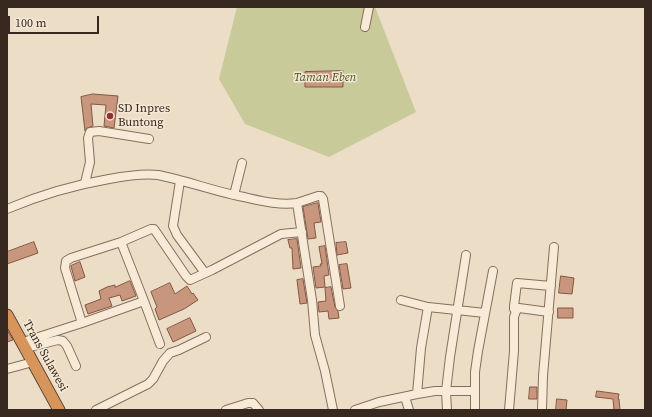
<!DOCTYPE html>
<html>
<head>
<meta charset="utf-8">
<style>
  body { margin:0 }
  #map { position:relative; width:652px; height:417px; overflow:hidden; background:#ecddc6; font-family:"Source Serif 4",serif }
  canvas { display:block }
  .frame { position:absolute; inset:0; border:8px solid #37291f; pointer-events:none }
  .scale { position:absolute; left:8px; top:16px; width:91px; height:18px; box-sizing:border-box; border:2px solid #37291f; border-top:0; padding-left:5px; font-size:12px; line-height:14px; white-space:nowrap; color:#37291f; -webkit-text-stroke:3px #f4e8d5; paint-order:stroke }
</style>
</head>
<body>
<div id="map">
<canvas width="652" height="417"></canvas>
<div class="frame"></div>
<div class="scale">100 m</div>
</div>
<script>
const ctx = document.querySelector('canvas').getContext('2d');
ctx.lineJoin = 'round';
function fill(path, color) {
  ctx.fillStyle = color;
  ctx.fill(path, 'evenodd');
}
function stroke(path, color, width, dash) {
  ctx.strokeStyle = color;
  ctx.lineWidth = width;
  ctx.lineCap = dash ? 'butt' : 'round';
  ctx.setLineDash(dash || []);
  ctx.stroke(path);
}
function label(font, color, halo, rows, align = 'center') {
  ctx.font = font + ' "Source Serif 4",serif';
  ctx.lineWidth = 3;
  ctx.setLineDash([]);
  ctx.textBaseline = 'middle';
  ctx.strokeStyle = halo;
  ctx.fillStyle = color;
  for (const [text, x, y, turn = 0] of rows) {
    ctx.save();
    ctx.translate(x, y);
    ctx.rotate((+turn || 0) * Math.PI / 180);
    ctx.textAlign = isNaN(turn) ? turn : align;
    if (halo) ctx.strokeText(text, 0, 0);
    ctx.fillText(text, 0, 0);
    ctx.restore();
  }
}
const green = new Path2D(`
  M237,7H375L416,112L329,157L245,124L219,79Z`);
const building = new Path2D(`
  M343,71V87H305V72Z
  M93,94L118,96L114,128L104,126L106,105L91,104L93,126L87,128L85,131L81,97Z
  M318,203L321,222L314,223L316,238L308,239L303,207Z
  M297,239L301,268L293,269L292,248H290L288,240Z
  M34,242L38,253L7,264V252Z
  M346,242L348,253L337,255L336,243Z
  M325,246L329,275L324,276L325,287L316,288L313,267L321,266L320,264H322L319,247Z
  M80,262L85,277L75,281L71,266Z
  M347,264L351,288L343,289L339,265Z
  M561,276L574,278L572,294L559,293Z
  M303,279L307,303L300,304L297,280Z
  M130,281L136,296L122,301L120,295L109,298L112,306L88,314L85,305L101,299L99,291L107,287L115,285V287Z
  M170,283L175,294L187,286L192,294L193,293L198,300L184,309L159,320L155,309L157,307L151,292Z
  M331,287L335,307L338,311L339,318L329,319L328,311L319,312L318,302L326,301L325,288Z
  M558,308H573V318H558Z
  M190,318L196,331L173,342L167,329Z
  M7,330L13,340L7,342Z
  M530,387H537V399H529Z
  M597,391L619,394L618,399H619L620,410H614L613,399L596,397Z
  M557,399L567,400L566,410H556Z`);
const minor = new Path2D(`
  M365,27L369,7
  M180,181L173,226L177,235L205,273
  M85,183L90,162L88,138L90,132L99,131L149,139
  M234,195C255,199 276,206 297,203L312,300L315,335L325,371L333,410
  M297,203L318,196H321L323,199L340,306
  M7,209C40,195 74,185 109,179C125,176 142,173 158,175C183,180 208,189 234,195L242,163
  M121,242L151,229H154L186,276L190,280L212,270L281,234L302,232
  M401,300L428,307
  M516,311L514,309V306L517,283L551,286
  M82,323L144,301
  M23,342L82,323L65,268L66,261L71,258L121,242L144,301L160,344
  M26,348L58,340L63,341L67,346L76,366
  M7,369L33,362
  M417,394L421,348L428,307L485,313
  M405,397L409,410
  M96,410L148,384L153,379L163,361L170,353L179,350L206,337
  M226,410L248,403H253L259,410
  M355,410L379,402L417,394L435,391H475
  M447,410L446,391L450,357L466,255
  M475,410V372L478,351L493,271
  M509,410L514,351V317L516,311L519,308L549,312
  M542,410L543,376L554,247`);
const highway = new Path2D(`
  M7,315L59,410`);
const markers = [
  [110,116,4,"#922f39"]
];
const parkNames = [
  ["Taman Eben",325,78]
];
const poiNames = [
  ["SD Inpres",118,109],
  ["Buntong",118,123]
];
const streetNames = [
  ["Trans Sulawesi",45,356,61]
];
fill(green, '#c9ca9a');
fill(building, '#c8957d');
stroke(building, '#845743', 1);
stroke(minor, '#866f5c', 10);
stroke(highway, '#543e30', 13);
stroke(minor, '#f7ebd8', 8);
stroke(highway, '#d7955b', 11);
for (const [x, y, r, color] of markers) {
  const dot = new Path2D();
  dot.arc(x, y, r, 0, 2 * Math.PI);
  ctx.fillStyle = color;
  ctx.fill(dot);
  stroke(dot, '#f4e8d5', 1.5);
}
label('italic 12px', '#4c5227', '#f4e8d5', parkNames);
label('12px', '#37291f', '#f4e8d5', poiNames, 'left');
label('12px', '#37291f', '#f4e8d5', streetNames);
</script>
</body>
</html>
